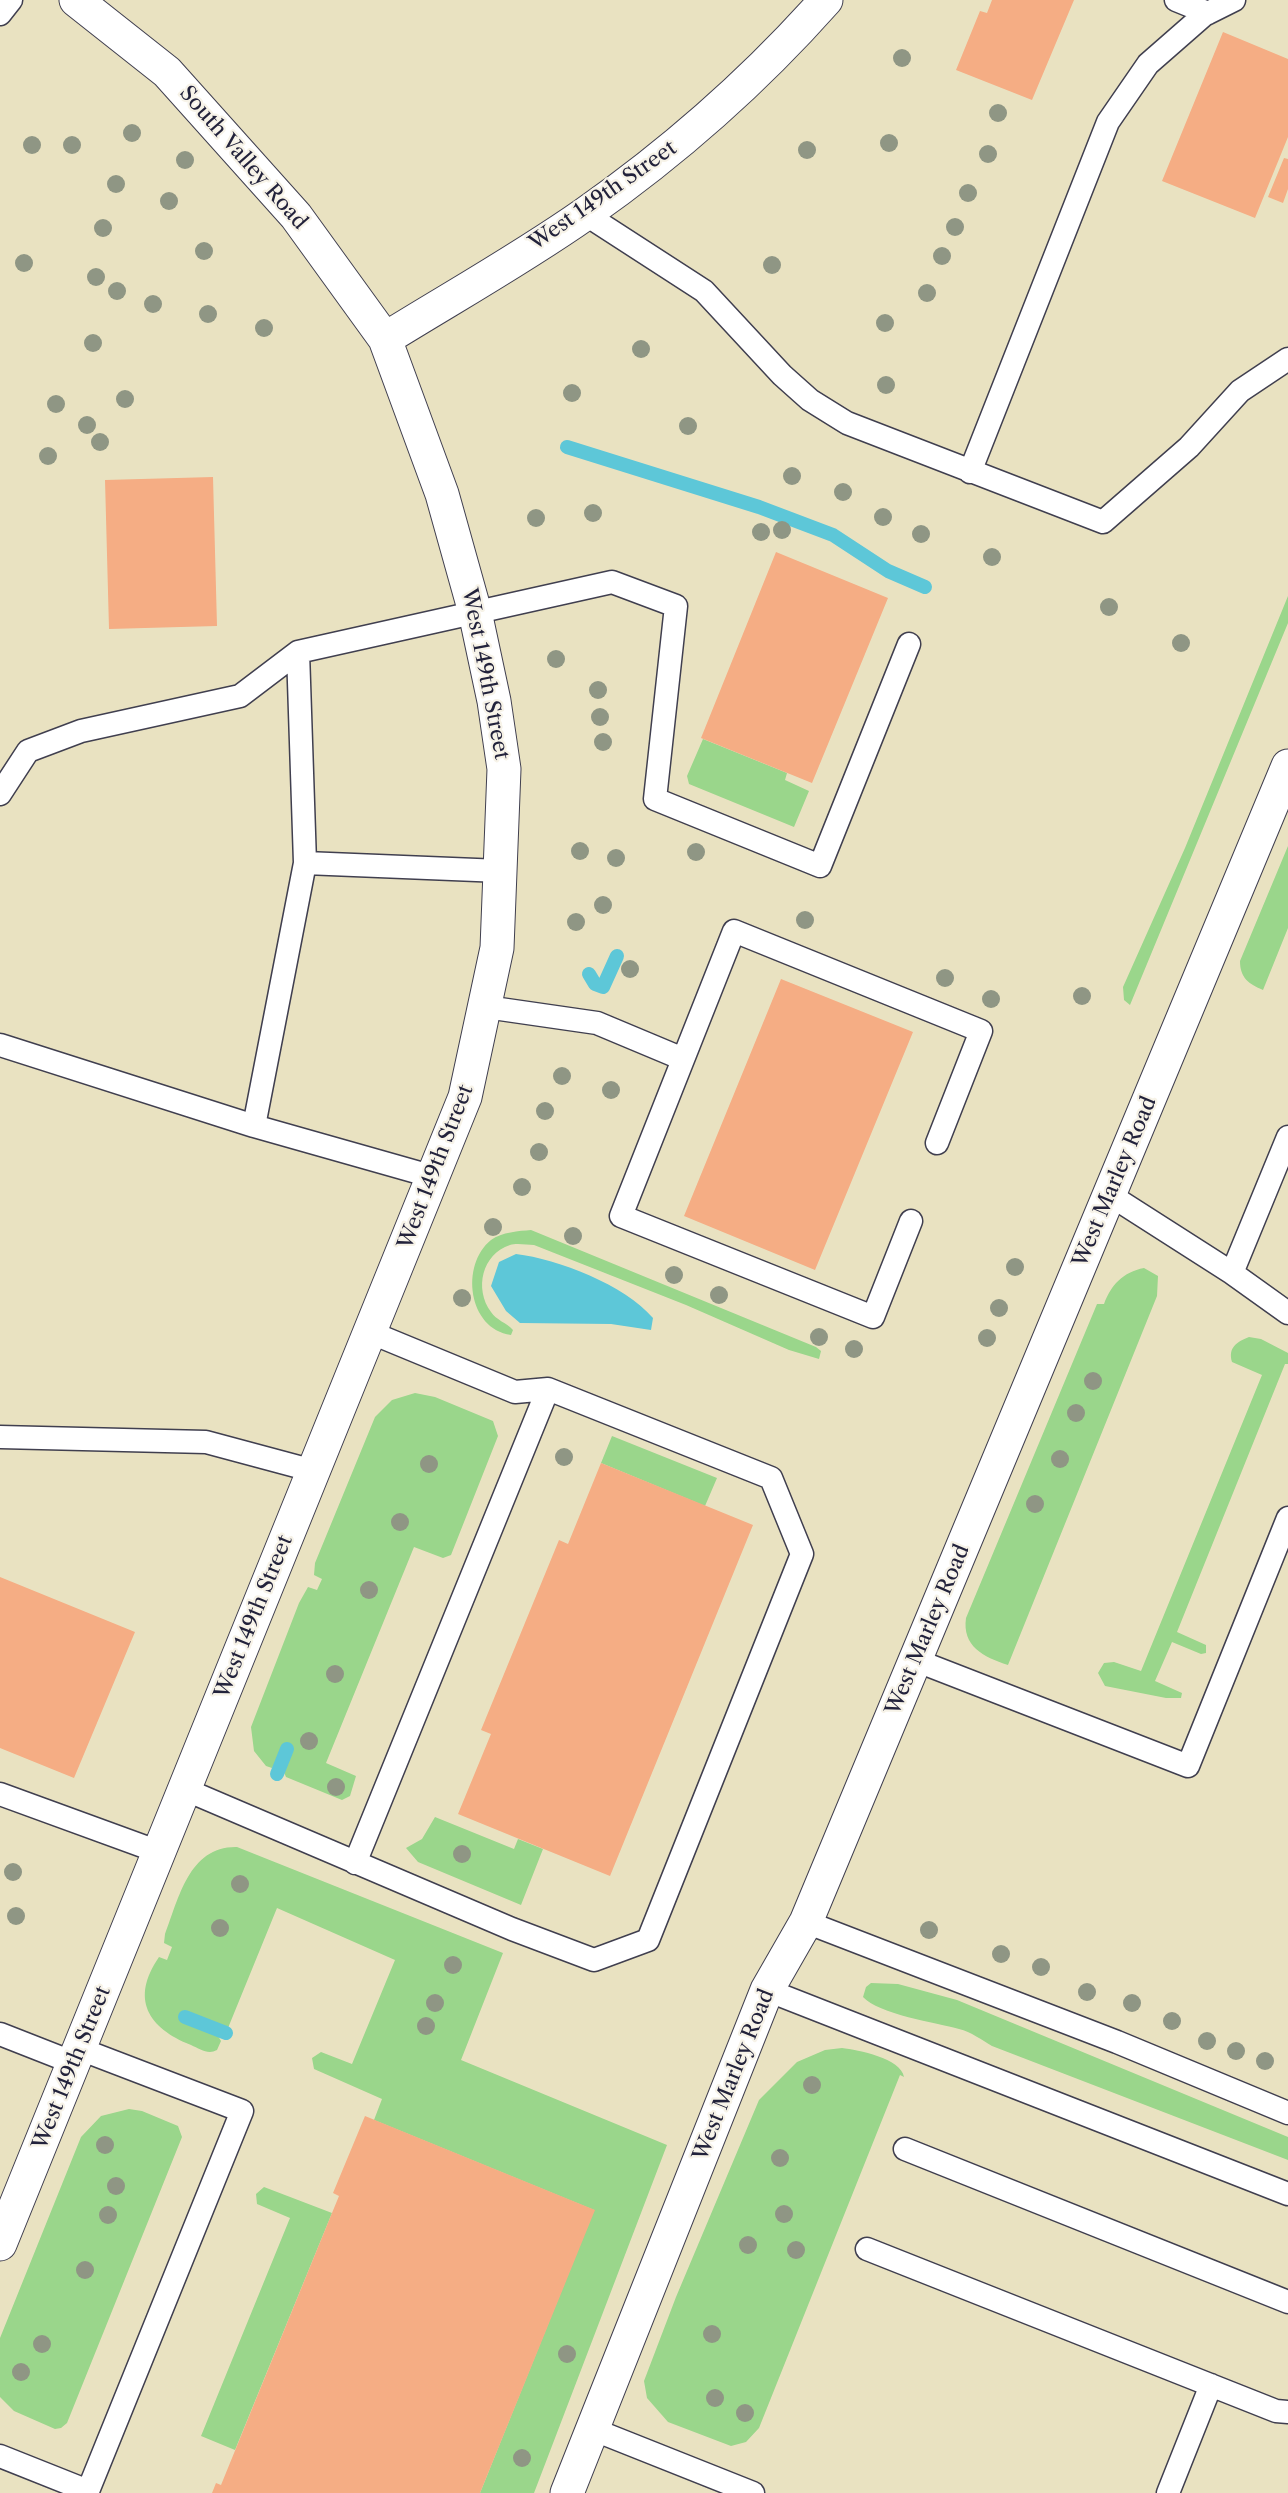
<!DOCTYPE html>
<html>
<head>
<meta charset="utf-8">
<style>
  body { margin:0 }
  canvas { display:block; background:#e9e2c1 }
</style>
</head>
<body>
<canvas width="1288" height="2493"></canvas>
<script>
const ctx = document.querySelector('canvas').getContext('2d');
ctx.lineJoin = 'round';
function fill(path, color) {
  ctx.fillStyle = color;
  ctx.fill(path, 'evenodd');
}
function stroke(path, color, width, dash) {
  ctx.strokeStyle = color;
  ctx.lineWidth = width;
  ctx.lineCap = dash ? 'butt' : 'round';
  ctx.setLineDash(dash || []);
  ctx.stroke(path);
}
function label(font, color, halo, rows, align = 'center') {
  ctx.font = font + ' "Libre Caslon Text",serif';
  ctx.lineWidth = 4.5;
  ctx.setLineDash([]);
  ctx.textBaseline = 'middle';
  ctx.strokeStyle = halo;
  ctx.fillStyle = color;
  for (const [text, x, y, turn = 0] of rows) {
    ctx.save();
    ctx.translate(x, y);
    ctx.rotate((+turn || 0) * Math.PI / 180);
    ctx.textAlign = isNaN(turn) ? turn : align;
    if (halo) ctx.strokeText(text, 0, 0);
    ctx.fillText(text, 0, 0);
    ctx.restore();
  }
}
const green = new Path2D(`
  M1288,596V623L1130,1005L1124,1000L1123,987L1185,848Z
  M703,739L787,773L785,780L809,791L794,827L689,784L687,776Z
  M1288,846V928L1263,990C1249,984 1240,978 1240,961Z
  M531,1230L816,1347L821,1351L819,1359L789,1350L686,1305L534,1245C527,1245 517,1243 510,1245C482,1254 474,1289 491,1312C496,1320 507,1323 513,1330L511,1335C468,1329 460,1265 491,1240C502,1232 519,1231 531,1230Z
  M1144,1268L1158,1276L1157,1296L1008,1665C983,1657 962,1646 966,1618L1097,1304H1104C1111,1285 1123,1272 1144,1268Z
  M1249,1337L1261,1339L1288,1353V1364H1285L1177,1632L1206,1645V1653L1201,1654L1172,1642L1155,1681L1182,1693L1181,1698H1166L1105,1686L1098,1673L1104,1663L1114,1662L1141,1671L1262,1375L1232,1362C1228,1348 1236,1342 1249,1337Z
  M415,1393L435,1397L493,1421L498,1436L451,1555L443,1558L414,1547L326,1763L356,1776L350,1796L342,1800L286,1777L283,1770L286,1763L277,1759L272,1768L266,1766L254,1751L251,1727L299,1603L308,1587L317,1590L322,1579L314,1575L315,1563L375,1417L392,1400Z
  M612,1436L717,1478L705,1506L601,1463Z
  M435,1817L514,1849L518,1839L543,1849L521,1905L418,1862L406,1848L422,1839Z
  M237,1847L503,1953L461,2060L667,2145L534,2493H480L594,2210L374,2120L382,2099L314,2069L312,2058L321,2052L352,2064L395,1960L277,1908L228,2028L183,2011L180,2021L218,2036L221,2041L217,2050C208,2055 200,2049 191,2045C148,2028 130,1999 159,1957L167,1960L172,1947L164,1943L165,1934C179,1898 189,1846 237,1847Z
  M871,1983L898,1984L957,2000L1288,2137V2160L992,2046C982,2040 971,2032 959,2029C937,2023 878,2014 863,1997L866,1987Z
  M842,2048C858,2050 901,2058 904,2077L900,2075L759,2428L746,2442L731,2446L668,2422L647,2398L644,2381L676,2297L759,2100L797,2062L825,2050Z
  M129,2109L142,2111L178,2126L182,2137L67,2423L61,2428L55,2429L14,2411L0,2397V2338L81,2137L101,2116Z
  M264,2187L332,2213L235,2450L201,2436L290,2218L257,2204L256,2194Z`);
const water = new Path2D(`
  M516,1254C558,1259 625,1285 653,1318L651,1330L611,1324L520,1323L506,1311L491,1286L499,1262Z`);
const stream = new Path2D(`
  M567,447L759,507L833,535L888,571L925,587
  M589,974L595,984L603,987L617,956
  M277,1774L287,1749
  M185,2017L226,2033`);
const building = new Path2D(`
  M992,0H1074L1032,100L956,70L980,11L987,13Z
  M1223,32L1288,59V137L1255,218L1162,181Z
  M1284,158L1288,159V189L1283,203L1268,197Z
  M213,477L217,626L109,629L105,480Z
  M776,552L888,598L812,783L701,738Z
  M781,979L913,1032L815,1270L684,1216Z
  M601,1463L753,1525L610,1876L458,1814L491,1734L481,1730L559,1540L568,1544Z
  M0,1577L135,1632L74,1778L0,1748Z
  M365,2116L595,2210L480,2493H212L216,2483L221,2485L332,2213L339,2196L333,2193Z`);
const lane = new Path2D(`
  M1176,0L1208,13
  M0,14L11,0
  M585,214L704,291L782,375L810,400L847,423L1103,522L1189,447L1240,391L1288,359
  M970,472L1108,122L1148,64L1204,15L1234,0
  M0,794L28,751L81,731L240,696L298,652L612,582L676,606L655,799L820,866L909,644
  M305,863L501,871
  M486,1007L597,1023L683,1059
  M0,1045L254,1126L434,1177
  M254,1126L305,863L298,652
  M1110,1195L1232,1273L1288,1313
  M911,1221L873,1317L621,1216L734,931L981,1031L937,1143
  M1232,1273L1288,1137
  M0,1437L206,1442L314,1471
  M915,1660L1188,1766L1288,1518
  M184,1789L512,1929L594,1960L648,1940L802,1554L771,1478L548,1389L515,1392L372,1333
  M0,1794L159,1852
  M355,1863L548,1389
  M806,1922L1117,2042L1288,2113
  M767,1990L1288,2194
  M0,2034L74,2063
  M905,2149L1288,2302
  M867,2249L1276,2411L1288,2412
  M592,2429L753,2493
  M0,2456L88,2491L242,2111L80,2049
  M1168,2493L1211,2385`);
const street = new Path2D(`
  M385,339C451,298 521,259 585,214C672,153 755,80 826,0
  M0,2244L465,1097L497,948L504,769L494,701L475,612L442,494L385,339L296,216L167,72L76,0
  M567,2493L767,1990L806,1922L1288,766`);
const trees = [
  [902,58],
  [998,113],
  [132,133],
  [889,143],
  [32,145],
  [72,145],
  [807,150],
  [988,154],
  [185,160],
  [116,184],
  [968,193],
  [169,201],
  [955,227],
  [103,228],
  [204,251],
  [942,256],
  [24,263],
  [772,265],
  [96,277],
  [117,291],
  [927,293],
  [153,304],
  [208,314],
  [885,323],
  [264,328],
  [93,343],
  [641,349],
  [886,385],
  [572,393],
  [125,399],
  [56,404],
  [87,425],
  [688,426],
  [100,442],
  [48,456],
  [792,476],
  [843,492],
  [593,513],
  [883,517],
  [536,518],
  [782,530],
  [761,532],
  [921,534],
  [992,557],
  [1109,607],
  [1181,643],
  [556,659],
  [598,690],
  [600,717],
  [603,742],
  [580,851],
  [696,852],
  [616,858],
  [603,905],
  [805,920],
  [576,922],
  [630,969],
  [945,978],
  [1082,996],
  [991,999],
  [562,1076],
  [611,1090],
  [545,1111],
  [539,1152],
  [522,1187],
  [493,1227],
  [573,1236],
  [1015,1267],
  [674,1275],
  [719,1295],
  [462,1298],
  [999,1308],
  [819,1337],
  [987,1338],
  [854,1349],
  [1093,1381],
  [1076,1413],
  [564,1457],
  [1060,1459],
  [429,1464],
  [1035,1504],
  [400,1522],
  [369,1590],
  [335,1674],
  [309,1741],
  [336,1787],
  [462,1854],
  [13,1872],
  [240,1884],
  [16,1916],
  [220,1928],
  [929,1930],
  [1001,1954],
  [453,1965],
  [1041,1967],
  [1087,1992],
  [435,2003],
  [1132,2003],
  [1172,2021],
  [426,2026],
  [1207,2041],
  [1236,2051],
  [1265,2061],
  [812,2085],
  [105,2145],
  [780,2158],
  [116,2186],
  [784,2214],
  [108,2215],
  [748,2245],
  [796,2250],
  [85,2270],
  [712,2334],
  [42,2344],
  [567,2354],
  [21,2372],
  [715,2398],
  [745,2413],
  [522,2458]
];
const streetNames = [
  ["South Valley Road",243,158,49],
  ["West 149th Street",603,196,-35],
  ["West 149th Street",485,674,79],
  ["West 149th Street",436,1167,-69],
  ["West Marley Road",1115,1182,-67],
  ["West 149th Street",254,1617,-68],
  ["West Marley Road",928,1630,-67],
  ["West 149th Street",72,2068,-68],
  ["West Marley Road",734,2075,-68]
];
fill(green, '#9ad68b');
fill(water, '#5dc7d8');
stroke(stream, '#5dc7d8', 14);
fill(building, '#f5ad84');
stroke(lane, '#403f4f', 25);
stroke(street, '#403f4f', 35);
stroke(lane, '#fff', 22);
stroke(street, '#fff', 33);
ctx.fillStyle = '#8f9684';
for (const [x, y] of trees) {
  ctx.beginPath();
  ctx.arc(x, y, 9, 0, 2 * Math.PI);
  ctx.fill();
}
label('21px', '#22223b', '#f7f3e8', streetNames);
</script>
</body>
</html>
